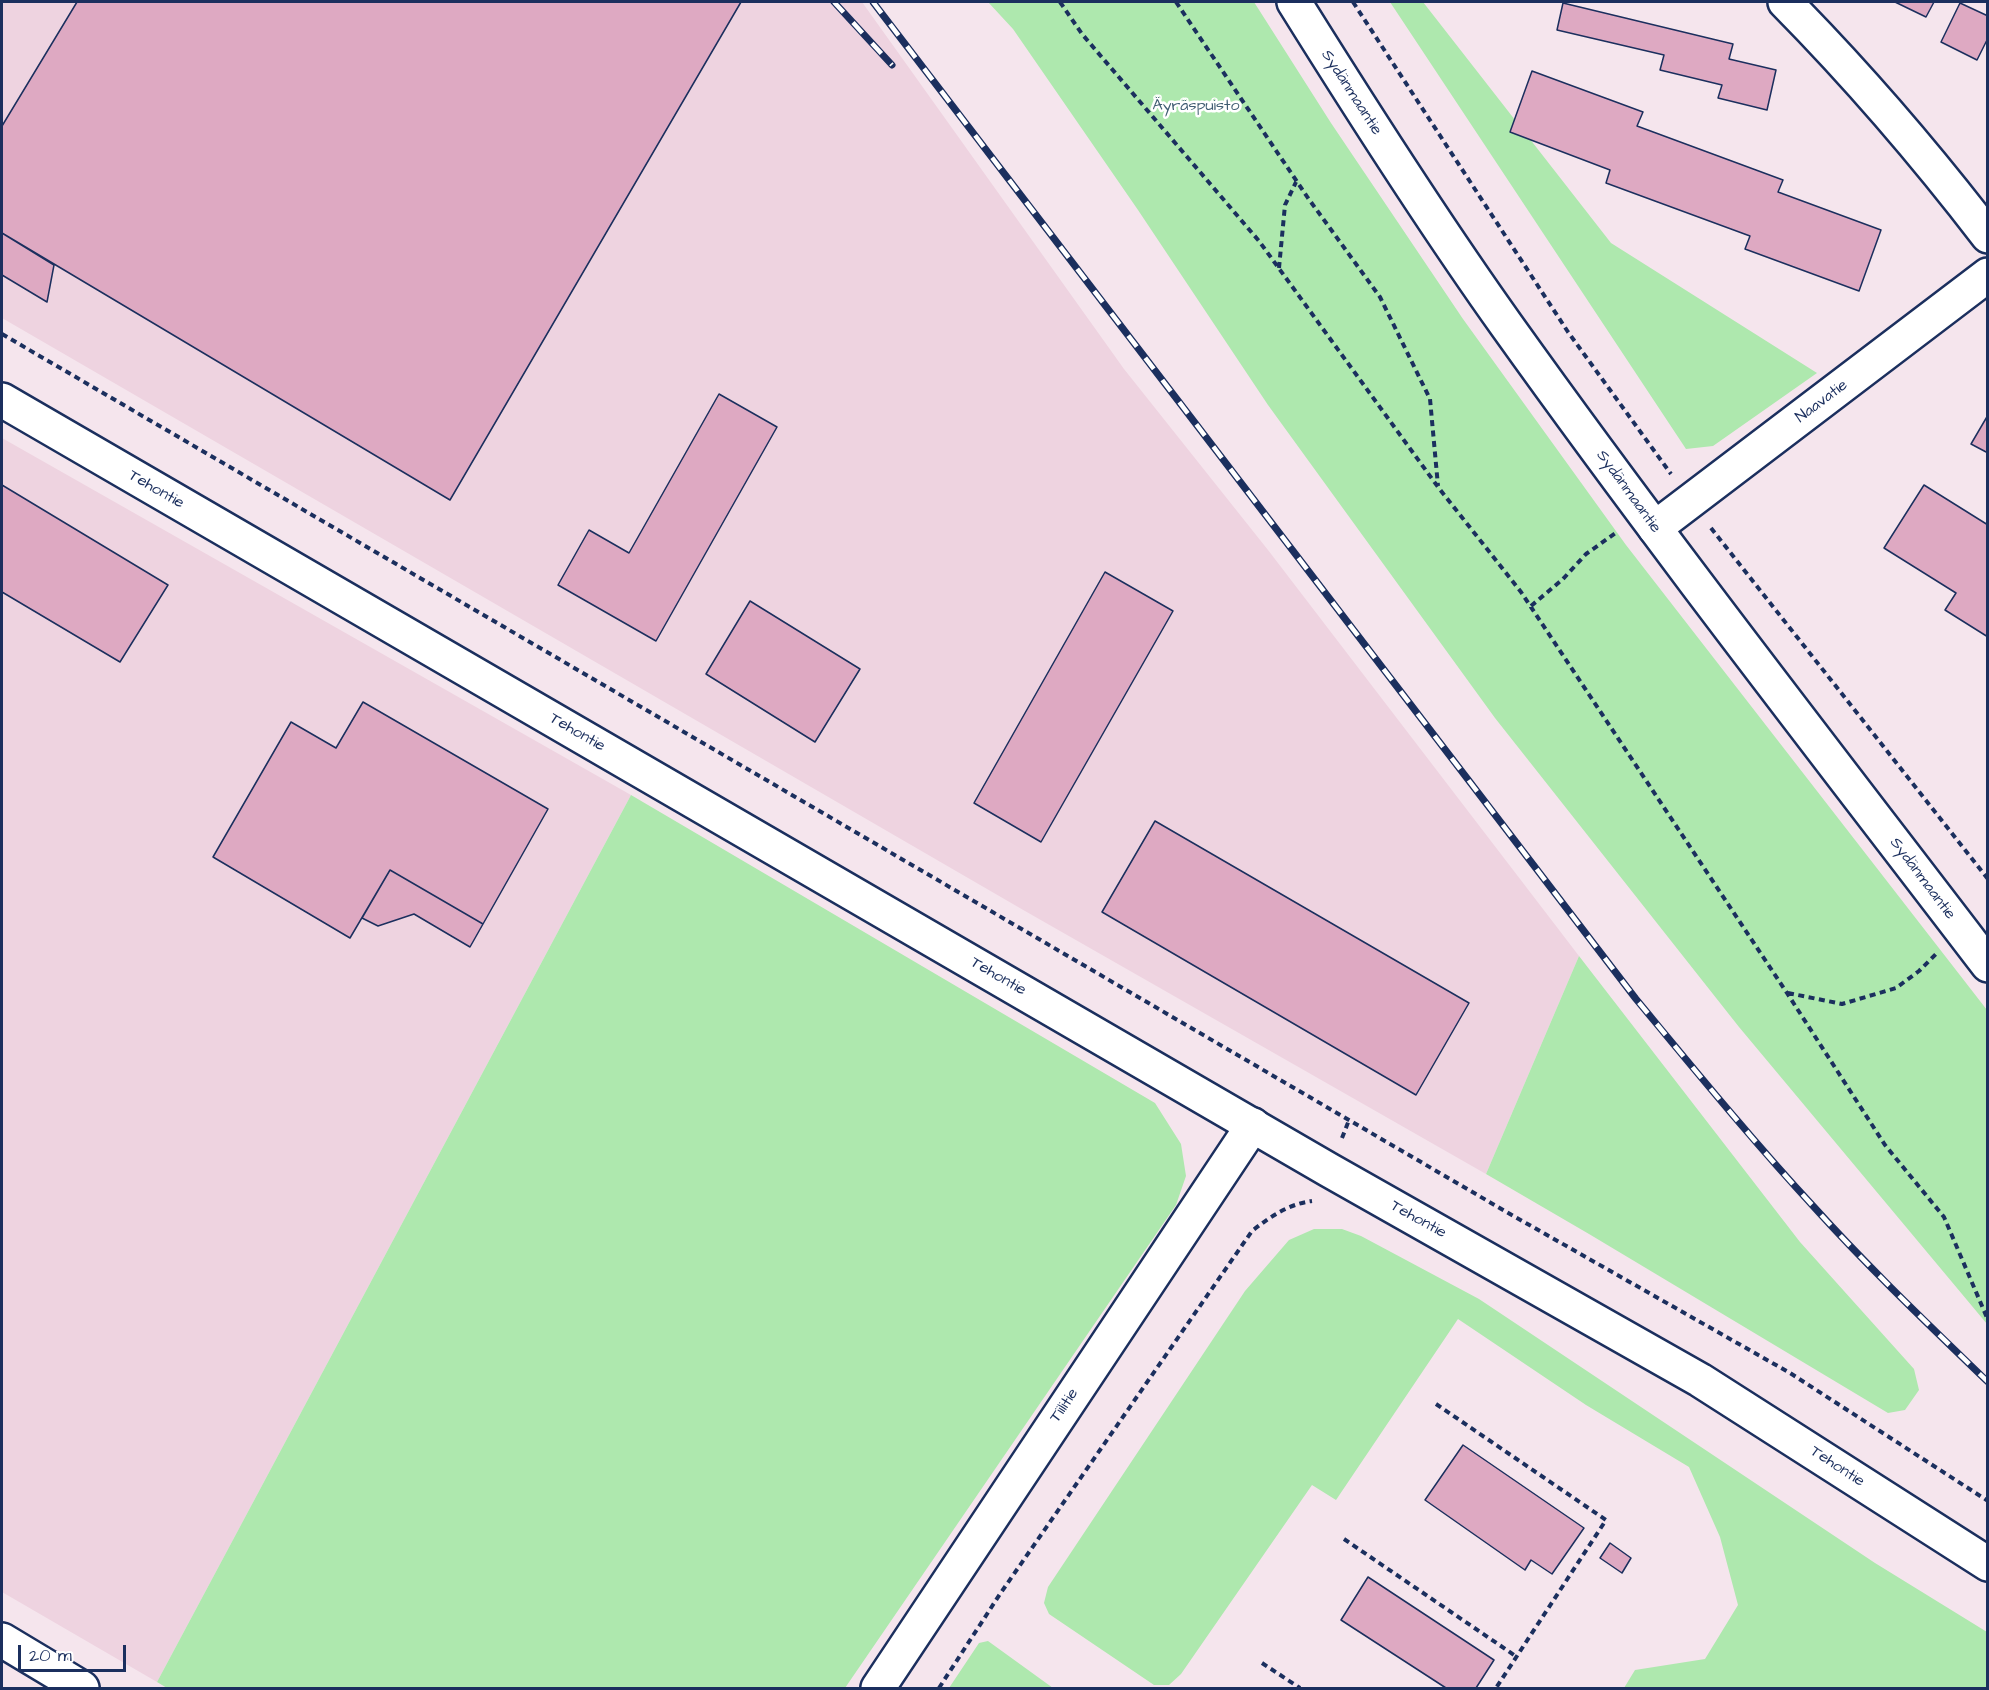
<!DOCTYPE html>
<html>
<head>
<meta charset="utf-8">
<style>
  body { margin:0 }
  #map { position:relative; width:1989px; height:1690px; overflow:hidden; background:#f5e5ed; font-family:"Architects Daughter",sans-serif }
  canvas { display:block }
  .frame { position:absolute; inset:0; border:3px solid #1b2f5e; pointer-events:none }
  .scale { position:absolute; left:18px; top:1645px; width:108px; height:27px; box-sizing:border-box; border:3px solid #1b2f5e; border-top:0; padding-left:8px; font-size:18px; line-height:21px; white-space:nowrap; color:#1b2f5e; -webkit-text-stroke:4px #fff; paint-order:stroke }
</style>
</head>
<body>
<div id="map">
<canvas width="1989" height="1690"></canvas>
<div class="frame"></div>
<div class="scale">20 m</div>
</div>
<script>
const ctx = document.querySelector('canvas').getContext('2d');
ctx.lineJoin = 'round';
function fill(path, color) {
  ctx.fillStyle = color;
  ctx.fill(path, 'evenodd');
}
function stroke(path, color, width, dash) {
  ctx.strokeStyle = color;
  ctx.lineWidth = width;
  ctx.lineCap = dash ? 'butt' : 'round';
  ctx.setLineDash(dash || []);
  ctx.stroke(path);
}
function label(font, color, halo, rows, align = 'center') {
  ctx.font = font + ' "Architects Daughter",sans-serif';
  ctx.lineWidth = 5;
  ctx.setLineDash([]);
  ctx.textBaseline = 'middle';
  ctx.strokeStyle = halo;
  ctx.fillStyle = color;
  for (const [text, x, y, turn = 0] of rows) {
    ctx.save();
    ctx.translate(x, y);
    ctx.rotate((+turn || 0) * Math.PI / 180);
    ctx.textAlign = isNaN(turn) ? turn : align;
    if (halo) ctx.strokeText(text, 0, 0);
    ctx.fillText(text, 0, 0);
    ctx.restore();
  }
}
const built = new Path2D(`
  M2,2H862L1124,369L1268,550L1579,956L1486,1174L1025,911L2,318Z
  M2,438L631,795L157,1682L2,1592Z`);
const green = new Path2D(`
  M988,2H1254L1331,123L1463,319L1626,545L1987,1010V1324L1739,1027L1495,718L1268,405L1138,210L1013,29Z
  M1390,2H1423L1611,243L1817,373L1713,446L1686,449Z
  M631,795L1155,1103L1181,1144L1186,1176L1176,1205L845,1688H167L157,1682Z
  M1579,956L1800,1242L1914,1369L1919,1390L1905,1410L1888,1413L1589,1234L1486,1174Z
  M1314,1229H1342L1361,1236L1479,1299L1875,1563L1987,1632V1688H1624L1635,1670L1705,1659L1738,1605L1720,1537L1689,1467L1586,1405L1458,1319L1336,1500L1312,1485L1181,1674L1169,1685H1154L1049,1614L1044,1603L1048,1587L1245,1291L1289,1240Z
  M988,1641L1053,1688H949L979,1643Z`);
const building = new Path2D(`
  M77,2H741L450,500L2,233V126Z
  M1895,2H1934L1926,17Z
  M1563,3L1733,44L1729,59L1776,70L1767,110L1718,98L1722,85L1660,70L1664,55L1557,30Z
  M1960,3L1988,16V38L1977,60L1941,42Z
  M1532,71L1643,112L1637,126L1783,180L1778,192L1881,230L1859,291L1745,249L1750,236L1606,183L1610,170L1510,132Z
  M2,233L54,265L47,302L2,275Z
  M719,394L777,427L656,641L558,585L589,530L629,553Z
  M1988,415V453L1971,444Z
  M2,485L168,585L120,662L2,592Z
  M1924,485L1988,525V637L1945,610L1956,593L1884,548Z
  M1105,572L1173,611L1041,842L974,803Z
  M750,601L860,669L815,742L706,674Z
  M363,702L548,809L483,924L390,870L350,938L213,857L291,722L336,748Z
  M1155,821L1469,1003L1416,1095L1102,912Z
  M390,870L483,924L470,947L414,914L378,926L362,918Z
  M1463,1445L1584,1528L1552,1574L1531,1560L1525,1570L1425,1500Z
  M1610,1543L1631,1558L1622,1573L1600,1558Z
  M1368,1577L1494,1660L1476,1688H1446L1341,1620Z`);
const path = new Path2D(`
  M1060,2L1082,34L1259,241L1438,487L1521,592L1787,993L1885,1145L1944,1217L1988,1320
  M1176,2L1308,198L1380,297L1430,399L1438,486
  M1353,2L1568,332L1671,474
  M1279,268L1285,205L1296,182
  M2,334L1510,1214L1790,1373L1988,1501
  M1711,528L1988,879
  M1531,606L1563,579L1586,554L1617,532
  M1788,993L1842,1004L1896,988L1919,971L1936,954
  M1342,1138L1349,1120
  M1436,1404L1606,1520L1496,1688
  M1344,1539L1517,1657
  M1262,1663L1300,1688
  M939,1688L1000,1594L1252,1231C1271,1216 1289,1204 1312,1201`);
const minor = new Path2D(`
  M1785,2C1857,75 1925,154 1988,236
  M1655,528L1988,275
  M2,1640L82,1688
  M878,1688L1253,1125`);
const tertiary = new Path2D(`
  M1294,2C1362,111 1432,221 1507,326C1662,543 1826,753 1988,965
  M2,400L1329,1170L1700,1380L1988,1564`);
const rail = new Path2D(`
  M834,2L892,65
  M873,2L1636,999C1694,1069 1752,1140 1814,1207C1869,1268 1929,1325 1988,1382`);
const streetNames = [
  ["Sydänmaantie",1351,93,57],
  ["Naavatie",1822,402,-37],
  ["Tehontie",156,490,30],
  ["Sydänmaantie",1628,492,54],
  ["Tehontie",577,733,30],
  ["Sydänmaantie",1922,879,53],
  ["Tehontie",998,977,30],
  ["Tehontie",1418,1220,29],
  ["Tiilitie",1065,1406,-56],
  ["Tehontie",1837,1467,33]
];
const parkNames = [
  ["Äyräspuisto",1196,107]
];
fill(built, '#eed3e0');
fill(green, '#aee8ae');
fill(building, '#dea9c2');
stroke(building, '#1b2f5e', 1.5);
stroke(minor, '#1b2f5e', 38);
stroke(tertiary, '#1b2f5e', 38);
stroke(path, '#1b2f5e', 4, [6, 4.5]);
stroke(minor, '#fff', 33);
stroke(tertiary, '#fff', 33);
stroke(rail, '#1b2f5e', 7);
stroke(rail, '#fff', 4.5, [14]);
label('16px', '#1b2f5e', '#fff', streetNames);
label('16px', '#405d72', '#fff', parkNames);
</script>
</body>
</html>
